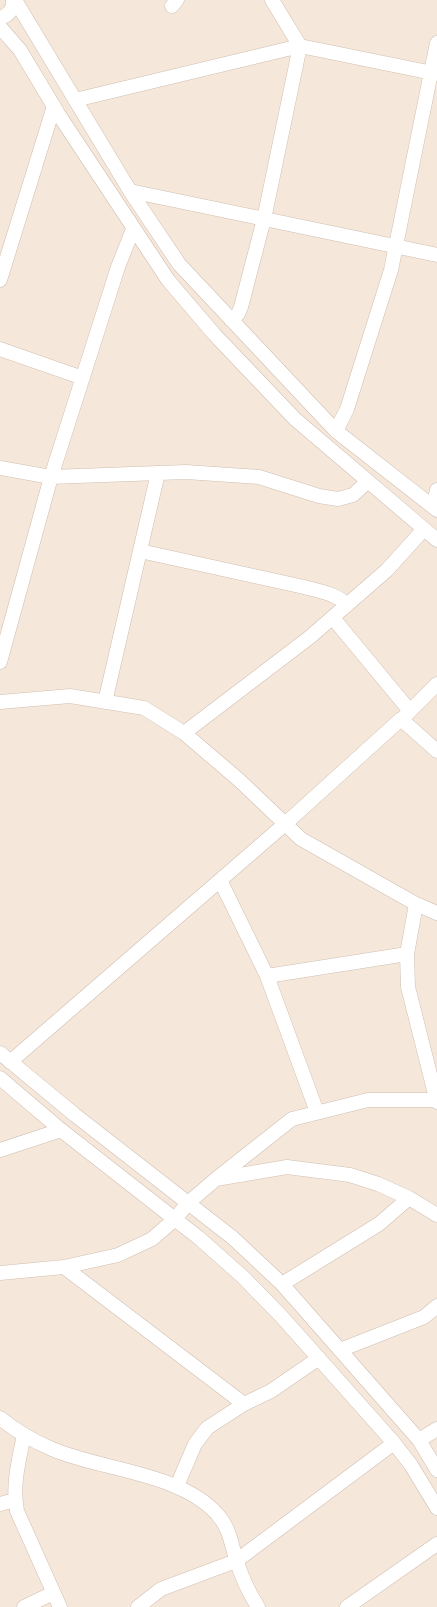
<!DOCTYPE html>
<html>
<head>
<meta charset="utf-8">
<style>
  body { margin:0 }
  canvas { display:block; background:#fdf6ec }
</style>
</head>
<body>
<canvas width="437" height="1607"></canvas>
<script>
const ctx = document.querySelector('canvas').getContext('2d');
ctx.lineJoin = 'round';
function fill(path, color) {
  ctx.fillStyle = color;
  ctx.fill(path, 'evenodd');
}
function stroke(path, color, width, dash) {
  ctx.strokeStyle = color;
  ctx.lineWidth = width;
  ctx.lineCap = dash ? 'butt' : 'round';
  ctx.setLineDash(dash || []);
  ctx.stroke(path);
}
const residential = new Path2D(`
  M0,0H437V1607H0Z`);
const minor = new Path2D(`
  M15,0L130,191L179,264L336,431L437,510
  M272,0L300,46L437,74
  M172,6L177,0
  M0,18C9,15 14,9 13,0
  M0,27L20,50L59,115L168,280L214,334L295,419L437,540
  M75,100L300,46L264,219L241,307L238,314L231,320
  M130,191L437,255
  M0,280L54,106
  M0,349L83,378
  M336,431L347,409L391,270L437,43
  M0,468L51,477L186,472L259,477L319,496L338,499L353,495L368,481
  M433,507L437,490
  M140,551L304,587C319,591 337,594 347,605
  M333,618L410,711
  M0,662L51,477L118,267L133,229
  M0,702L70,696L144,708L184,733L239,780L301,839L416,904L437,913
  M105,702L158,473
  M404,717L437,684
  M184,733L310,637L387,570L424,529
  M220,880L267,976
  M416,904L407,954L408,987L437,1102
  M0,1053L75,1115L233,1238L282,1284L419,1440L437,1470
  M10,1062L285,824L401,719L437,751
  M0,1078L61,1130L199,1238L243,1277L282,1317L394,1443L411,1465L437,1508
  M317,1112L267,976L407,954
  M0,1150L61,1130
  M216,1179L287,1167L350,1175L378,1184L409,1198L437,1215
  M64,1267L244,1404
  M0,1273L64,1267L118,1255L152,1239L175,1219L188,1203L216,1179L292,1119L368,1100H437
  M282,1284L379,1224L409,1198
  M340,1350L424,1317L437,1306
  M0,1418C16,1431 33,1441 52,1449C101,1470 181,1473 217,1514C230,1528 231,1544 237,1562C242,1578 249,1593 258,1607
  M24,1435C19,1460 12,1485 17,1511L60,1607
  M419,1440L437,1429
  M177,1486L195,1444L207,1428L244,1404L271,1391L319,1358
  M0,1504L15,1500
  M24,1607L53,1593
  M138,1607L161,1589L236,1561L394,1443
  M347,1607L437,1544`);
fill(residential, '#f5e8da');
stroke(minor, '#d1beb0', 15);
stroke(minor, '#fff', 14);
</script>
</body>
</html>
